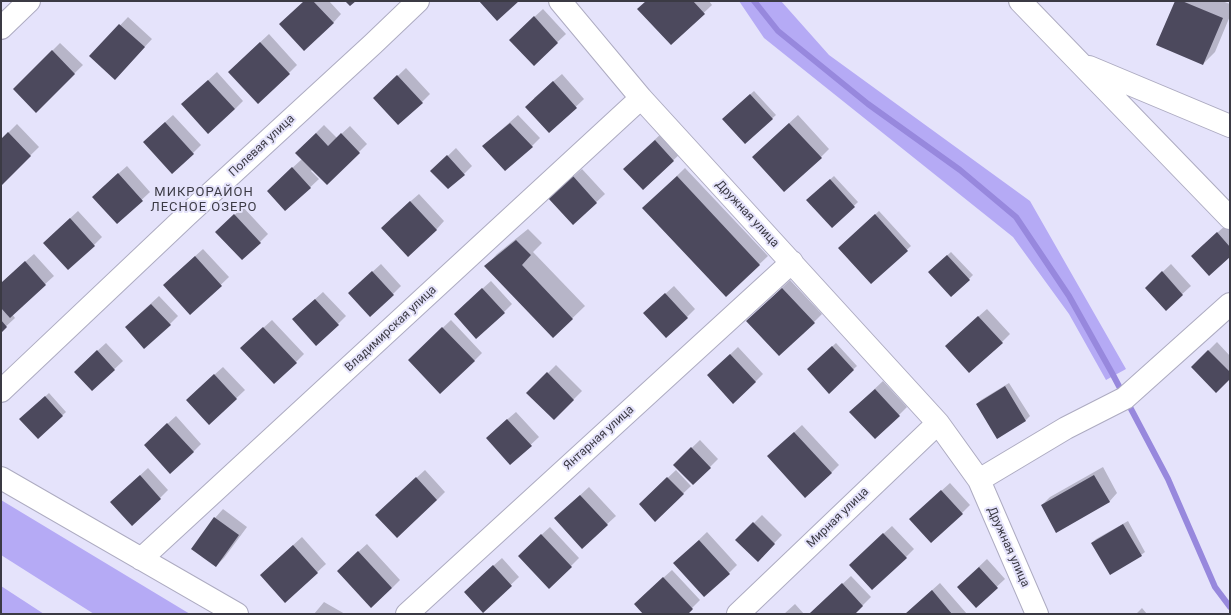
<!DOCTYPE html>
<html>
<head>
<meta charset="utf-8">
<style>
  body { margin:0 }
  #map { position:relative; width:1231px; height:615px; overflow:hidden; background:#e5e3fb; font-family:Roboto,sans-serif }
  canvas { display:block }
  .frame { position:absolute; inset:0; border:2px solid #3b3a44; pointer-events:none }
</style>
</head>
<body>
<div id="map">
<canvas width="1231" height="615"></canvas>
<div class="frame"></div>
</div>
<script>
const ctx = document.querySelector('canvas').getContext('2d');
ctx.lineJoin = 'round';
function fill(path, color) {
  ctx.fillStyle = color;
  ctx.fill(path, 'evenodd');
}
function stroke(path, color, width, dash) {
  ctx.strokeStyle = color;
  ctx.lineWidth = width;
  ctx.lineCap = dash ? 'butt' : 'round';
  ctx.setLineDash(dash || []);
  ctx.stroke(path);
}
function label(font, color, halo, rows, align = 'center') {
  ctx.font = font + ' Roboto,sans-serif';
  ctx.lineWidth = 4;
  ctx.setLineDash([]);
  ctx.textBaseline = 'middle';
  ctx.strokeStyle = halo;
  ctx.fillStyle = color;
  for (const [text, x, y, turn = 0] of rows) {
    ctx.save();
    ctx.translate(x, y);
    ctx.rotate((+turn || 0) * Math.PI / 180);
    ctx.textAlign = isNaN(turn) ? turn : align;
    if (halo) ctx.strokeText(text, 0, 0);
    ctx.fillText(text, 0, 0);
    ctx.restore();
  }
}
const green = new Path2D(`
  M739,1H781L829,55L1030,201L1126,369L1106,380L1069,314L1013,237L764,38Z
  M1,500L190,614H94L1,555Z
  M1,586L44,614H1Z`);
const shadow = new Path2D(`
  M305,1H329L341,14L333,23Z
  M646,1H709L712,5L671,44Z
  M1176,1H1222L1230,4V16L1215,52L1203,64Z
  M543,9L566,34L534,64L519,31Z
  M128,17L152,39L123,70L91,56Z
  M269,34L297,65L289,73L238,63Z
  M60,43L83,65L36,111L14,89Z
  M406,68L430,94L422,102L383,90Z
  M217,72L243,101L235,109L191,96Z
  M562,74L584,99L549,132L534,98Z
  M754,91L776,115L745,143L727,115Z
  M173,115L201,145L193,153L152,134Z
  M518,115L540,138L532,146L492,138Z
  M798,115L829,149L821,157L761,149Z
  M17,124L39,147L1,184V140Z
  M324,125L337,138L350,126L367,144L327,184L312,170L311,171L319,179L286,210L276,183L302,159L296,153Z
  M663,132L682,152L643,189L632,161Z
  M456,148L472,166L464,174L432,171Z
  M127,166L150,192L117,223L101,189Z
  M685,168L768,256L726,296L652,200Z
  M582,169L605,194L573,224L558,190Z
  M834,176L858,202L832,227L808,200Z
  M419,194L444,221L436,230L390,219Z
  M243,207L268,234L260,242L225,224Z
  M78,211L102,237L94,245L52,235Z
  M879,211L911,246L871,283L843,244Z
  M1226,225L1230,230V256L1200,248Z
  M528,229L542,243L533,252L585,306L553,337L486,266L497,254Z
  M203,249L229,277L190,314L172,277Z
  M951,252L973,275L969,279L933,268Z
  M34,254L54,276L12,314L15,318L1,331V283Z
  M381,264L401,286L393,294L358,285Z
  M1171,264L1191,286L1166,309L1154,280Z
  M790,280L822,314L814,322L756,313Z
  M491,281L512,304L504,312L463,306Z
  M674,286L695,309L687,317L653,305Z
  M323,292L346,316L338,324L302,311Z
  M159,296L178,316L170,324L134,319Z
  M987,309L1010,334L1002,342L954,338Z
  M272,320L304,354L296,362L250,340Z
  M451,320L482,353L474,361L417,352Z
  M1217,342L1230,356V377L1192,367Z
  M106,343L123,361L92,390L83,364Z
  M836,343L857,366L829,392L808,369Z
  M738,347L763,374L755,382L717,367Z
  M556,365L582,391L554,419L528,393Z
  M223,367L245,390L209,424L195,392Z
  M883,381L907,407L899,415L850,412Z
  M1009,383L1030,416L1026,420L997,438L977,404L981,400Z
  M49,393L66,412L38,438L21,419Z
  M516,412L539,437L510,464L495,430Z
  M176,416L201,444L193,452L153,437Z
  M802,425L839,465L831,473L777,448Z
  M700,440L718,459L693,484L674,465Z
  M1103,467L1117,493L1109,502L1042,505L1050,497Z
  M148,468L168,490L160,498L120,494Z
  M425,470L445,492L437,500L385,507Z
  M676,470L691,486L655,520L640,504Z
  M950,483L970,505L962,513L919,511Z
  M589,487L616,516L582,547L564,510Z
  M223,509L247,527L224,558L216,566L215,518Z
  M762,515L782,535L758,560L737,540Z
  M1128,521L1145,552L1141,555L1092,543L1096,539Z
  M892,526L914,549L906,557H858Z
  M550,527L579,558L549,588L527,548Z
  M707,532L737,565L729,573L683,555Z
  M302,537L326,564L285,602L269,567Z
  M367,544L400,580L392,588L346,563Z
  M502,558L519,577L483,611L473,584Z
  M987,559L1005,579L976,606L966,579Z
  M672,570L700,600L686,614H644L643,596Z
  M851,576L871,597L863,605L853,614H812L820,605Z
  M940,583L967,614H906L912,608Z
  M324,602L345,614H314Z
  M795,604L804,614H784Z
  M1142,608L1147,614H1136Z`);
const stream = new Path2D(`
  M754,1L778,31L868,104L960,170L1016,217L1069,296L1112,373L1168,479L1215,587L1230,607`);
const building = new Path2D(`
  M304,1H313L334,23L304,51L279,24Z
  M345,1H356L350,6Z
  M479,1H519L497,21Z
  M646,1H693L705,14L671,45L637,9Z
  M1175,1H1182L1223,18L1203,65L1156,45Z
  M534,16L558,43L534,66L509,40Z
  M119,24L145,47L115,80L89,56Z
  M260,42L290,74L258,104L228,72Z
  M52,50L75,74L36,113L13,89Z
  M397,75L423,103L398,125L373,98Z
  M208,80L235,109L208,134L181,104Z
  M553,81L577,108L549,133L525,107Z
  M750,94L773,119L745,144L722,119Z
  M165,122L194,154L172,174L143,142Z
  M510,123L533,147L505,171L482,146Z
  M789,123L822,158L784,192L752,157Z
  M8,132L31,156L1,186V139Z
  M316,133L328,146L341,133L360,153L327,185L295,153Z
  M655,140L674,161L643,190L623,169Z
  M447,155L465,175L448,189L430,171Z
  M292,167L311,188L285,211L267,191Z
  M118,173L143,201L117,224L92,197Z
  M573,176L597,203L573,225L548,198Z
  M677,176L760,265L726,297L642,208Z
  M830,179L855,207L832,228L806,200Z
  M410,201L437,230L408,257L381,228Z
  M234,214L261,243L242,260L215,232Z
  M875,214L908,251L871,284L838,248Z
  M70,218L95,246L68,270L43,243Z
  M1217,232L1230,247V257L1209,276L1191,256Z
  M516,240L531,255L522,265L573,319L553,338L484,266Z
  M947,255L970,280L951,297L928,272Z
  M195,256L222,286L190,315L163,285Z
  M25,261L46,285L10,318L1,308V283Z
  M372,271L394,295L370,317L348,293Z
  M1162,271L1183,295L1166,311L1145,288Z
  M482,288L505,313L476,339L454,314Z
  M782,288L815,323L779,356L746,321Z
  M665,293L688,318L666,338L643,313Z
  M315,299L339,325L316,346L292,319Z
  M151,304L171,325L144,349L125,327Z
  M978,316L1003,343L969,373L945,346Z
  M1,320L7,327L1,333Z
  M263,327L297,363L274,384L240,348Z
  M442,327L475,361L440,394L408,360Z
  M832,346L854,370L829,394L807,369Z
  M97,350L115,370L92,391L74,372Z
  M1208,350L1230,372V379L1216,393L1191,367Z
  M730,354L756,382L733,404L707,375Z
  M547,372L574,400L554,420L526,393Z
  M214,374L237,399L209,425L186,400Z
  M1005,386L1026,421L997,439L976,404Z
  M875,389L900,416L875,439L849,412Z
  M45,396L63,416L38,439L19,419Z
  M507,419L532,446L510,465L486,438Z
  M167,423L194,452L170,474L144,445Z
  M794,432L832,473L805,498L767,456Z
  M691,447L711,468L693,485L673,465Z
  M140,475L161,499L132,526L110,502Z
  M1094,475L1110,502L1056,533L1041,505Z
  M416,477L437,500L397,538L375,515Z
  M667,477L684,494L655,522L639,504Z
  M941,490L963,514L931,543L909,519Z
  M580,495L608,525L582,549L554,518Z
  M214,517L239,535L216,567L191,549Z
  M753,522L775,544L758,562L735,540Z
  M1123,524L1142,556L1110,575L1091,543Z
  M883,533L907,558L872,590L849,565Z
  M541,534L572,567L549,589L518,556Z
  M699,540L730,574L704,597L673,563Z
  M293,545L318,573L285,603L260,575Z
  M358,551L392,588L371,608L337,571Z
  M493,565L512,586L483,613L464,592Z
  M979,567L998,588L976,608L957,587Z
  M663,577L693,609L688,614H643L634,604Z
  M842,583L863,606L855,614H811L810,613Z
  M932,590L952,614H905Z`);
const minor = new Path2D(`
  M560,1L641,98L938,423L979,480L1066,428L1125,398L1230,304
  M1020,1L1230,218
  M1,28L29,1
  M1089,67L1230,126
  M1,391L187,215L373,44L418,1
  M1,478L237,614
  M979,480L1037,614
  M141,559L641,98
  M407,614L792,262
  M738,614L938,423`);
const streetNames = [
  ["Полевая улица",262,146,-43],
  ["Дружная улица",747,214,47],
  ["Владимирская улица",391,329,-43],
  ["Янтарная улица",599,438,-42],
  ["Мирная улица",838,518,-44],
  ["Дружная улица",1008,547,66]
];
const neighbourhoodNames = [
  ["МИКРОРАЙОН",204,193],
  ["ЛЕСНОЕ ОЗЕРО",204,208]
];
fill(green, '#b5aaf5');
fill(shadow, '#0003');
stroke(stream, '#9788dd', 6);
fill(building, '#4c495d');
stroke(minor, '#adabc1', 24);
stroke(minor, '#fff', 22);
label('12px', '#3b3a44', '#e5e3fb', streetNames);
ctx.letterSpacing = '1px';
label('13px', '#3b3a44', '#e5e3fb', neighbourhoodNames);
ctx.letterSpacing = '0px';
</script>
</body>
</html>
